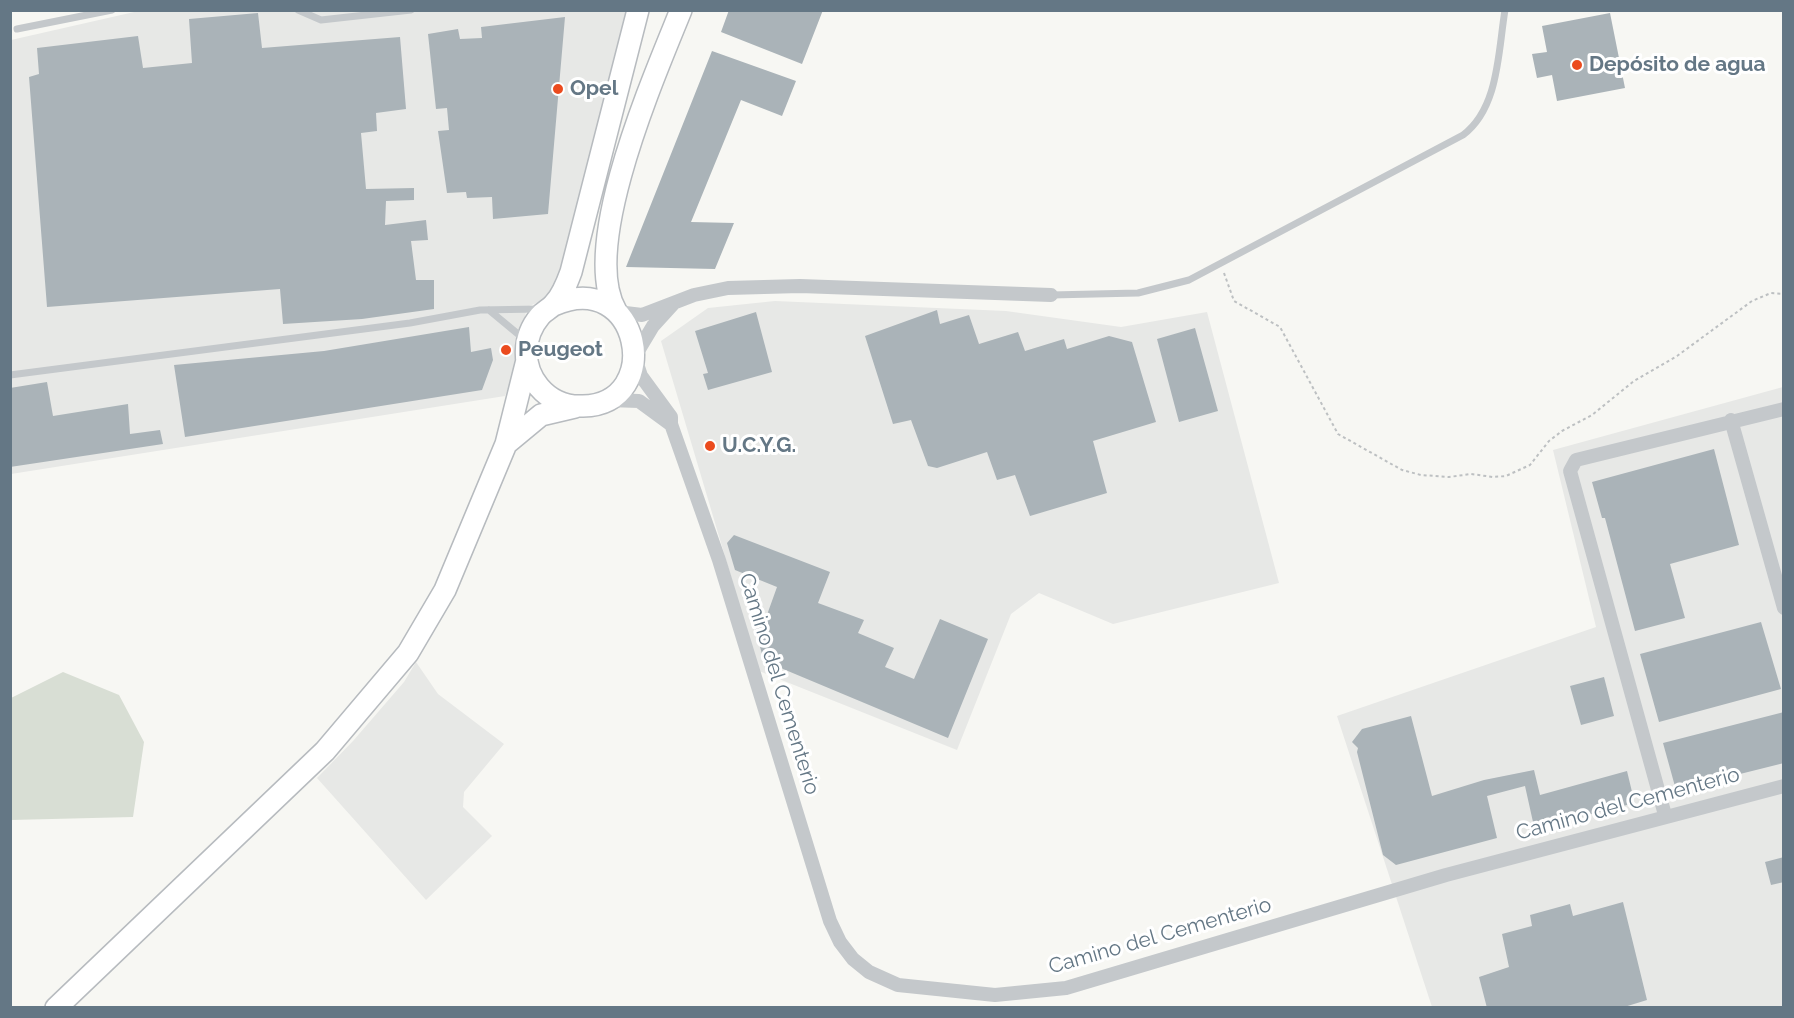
<!DOCTYPE html>
<html>
<head>
<meta charset="utf-8">
<style>
  body { margin:0 }
  #map { position:relative; width:1794px; height:1018px; overflow:hidden; background:#f7f7f3; font-family:Raleway,sans-serif }
  canvas { display:block }
  .frame { position:absolute; inset:0; border:12px solid #647785; pointer-events:none }
</style>
</head>
<body>
<div id="map">
<canvas width="1794" height="1018"></canvas>
<div class="frame"></div>
</div>
<script>
const ctx = document.querySelector('canvas').getContext('2d');
ctx.lineJoin = 'round';
function fill(path, color) {
  ctx.fillStyle = color;
  ctx.fill(path, 'evenodd');
}
function stroke(path, color, width, dash) {
  ctx.strokeStyle = color;
  ctx.lineWidth = width;
  ctx.lineCap = dash ? 'butt' : 'round';
  ctx.setLineDash(dash || []);
  ctx.stroke(path);
}
function label(font, color, halo, rows, align = 'center') {
  ctx.font = font + ' Raleway,sans-serif';
  ctx.lineWidth = 6;
  ctx.setLineDash([]);
  ctx.textBaseline = 'middle';
  ctx.strokeStyle = halo;
  ctx.fillStyle = color;
  for (const [text, x, y, turn = 0] of rows) {
    ctx.save();
    ctx.translate(x, y);
    ctx.rotate((+turn || 0) * Math.PI / 180);
    ctx.textAlign = isNaN(turn) ? turn : align;
    if (halo) ctx.strokeText(text, 0, 0);
    ctx.fillText(text, 0, 0);
    ctx.restore();
  }
}
const built = new Path2D(`
  M143,10L627,11L562,274L546,299L527,307L514,373L505,396L11,474V40Z
  M775,301L1006,311L1121,327L1207,312L1279,583L1113,624L1039,593L1011,614L957,750L759,671L661,341L708,308Z
  M1783,387V1007H1432L1337,716L1596,627L1553,450Z
  M416,662L438,694L504,744L464,792L463,807L492,836L426,900L317,778L353,741L404,682Z`);
const green = new Path2D(`
  M63,672L119,695L144,742L133,817L11,820V698Z`);
const building = new Path2D(`
  M729,10H823L802,64L721,32Z
  M258,13L262,48L400,37L406,109L376,113L377,131L361,133L366,189L414,188V200L386,201L385,225L426,220L428,240L411,241L416,280H434V309L362,319L283,324L280,289L47,307L29,77L39,74L37,48L138,36L143,68L192,63L189,19Z
  M1610,13L1625,88L1557,101L1552,75L1537,78L1532,54L1547,52L1542,26Z
  M565,17L548,214L493,219L492,197L467,198L466,192L447,193L438,131L449,130L447,108L436,109L428,34L458,29L460,39L482,38L481,27Z
  M712,51L796,81L782,116L741,100L691,222L734,223L715,269L626,267Z
  M937,310L940,324L969,315L979,344L1018,332L1025,351L1064,339L1067,349L1109,336L1132,342L1156,422L1093,441L1107,493L1030,516L1015,475L997,480L987,452L937,468L928,466L911,420L893,424L865,336Z
  M756,312L772,372L708,390L703,374L708,373L695,331Z
  M469,327L471,352L491,348L493,360L482,390L185,437L174,365L324,351Z
  M1195,328L1218,411L1179,422L1157,339Z
  M47,382L53,416L128,404L130,434L160,430L163,444L10,467V388Z
  M1714,449L1739,545L1670,564L1685,618L1635,631L1605,518H1602L1592,482Z
  M734,535L830,572L818,603L864,620L858,633L894,648L885,667L914,679L940,619L988,639L948,738L764,661L753,622L763,626L777,587L735,570L727,543Z
  M1761,622L1781,689L1659,722L1640,654Z
  M1604,677L1614,716L1581,725L1570,686Z
  M1784,712V763L1676,790L1663,743Z
  M1411,716L1432,796L1484,780L1534,770L1540,795L1627,771L1633,796L1627,805L1548,825V827L1535,831L1525,786L1487,796L1497,838L1396,865L1383,855L1357,752L1358,748L1352,742L1362,729Z
  M1784,857V882L1771,885L1765,862Z
  M1623,902L1647,1000L1621,1008H1487L1479,977L1509,967L1502,934L1532,926L1530,915L1570,904L1573,916Z`);
const path = new Path2D(`
  M1224,273L1234,301L1280,327L1338,434L1402,470L1421,475L1449,477L1471,474L1493,477L1506,476L1530,465L1549,441L1562,431L1592,415L1634,381L1677,356L1752,301L1771,293L1784,294`);
const lane = new Path2D(`
  M298,10L321,20L411,10
  M17,29L112,10
  M1051,295L1138,293L1189,280L1463,135C1499,108 1498,52 1505,10
  M489,310L524,339
  M10,375L410,323L480,310L539,309`);
const street = new Path2D(`
  M617,312L642,315L694,295L728,288L800,286L1051,295
  M635,356L653,326L673,304
  M635,358L641,376L671,417V424L719,560L830,921L840,942L853,959L869,972L898,985L995,995L1066,988L1446,875L1784,786
  M609,400L639,401L669,423
  M1731,420L1784,608
  M1665,815L1570,471L1576,460L1784,409`);
const primary = new Path2D(`
  M554,305C640,267 666,404 583,406C566,407 550,400 539,387C521,366 523,336 540,316C544,311 550,309 554,304C562,296 567,283 571,272L638,10
  M616,311C579,247 654,77 681,10
  M506,444L541,415L575,407
  M56,1008L325,751L408,653L445,590L506,444L527,360`);
const markers = [
  [1577,65,6,"#eb4b1e"],
  [558,89,6,"#eb4b1e"],
  [506,350,6,"#eb4b1e"],
  [710,446,6,"#eb4b1e"]
];
const poiNames = [
  ["Depósito de agua",1589,65],
  ["Opel",570,89],
  ["Peugeot",518,350],
  ["U.C.Y.G.",722,446]
];
const streetNames = [
  ["Camino del Cementerio",779,684,73],
  ["Camino del Cementerio",1628,804,-15],
  ["Camino del Cementerio",1160,936,-16]
];
fill(built, '#e7e8e6');
fill(green, '#d8ded4');
fill(building, '#aab3b8');
stroke(primary, '#b7bbbf', 24);
stroke(path, '#bdc0c2', 2, [3, 3]);
stroke(lane, '#c4c8cb', 7);
stroke(street, '#c4c8cb', 14);
stroke(primary, '#fff', 21);
for (const [x, y, r, color] of markers) {
  const dot = new Path2D();
  dot.arc(x, y, r, 0, 2 * Math.PI);
  ctx.fillStyle = color;
  ctx.fill(dot);
  stroke(dot, '#fff', 2);
}
label('bold 21px', '#647785', '#fff', poiNames, 'left');
label('21px', '#647785', '#fff', streetNames);
</script>
</body>
</html>
